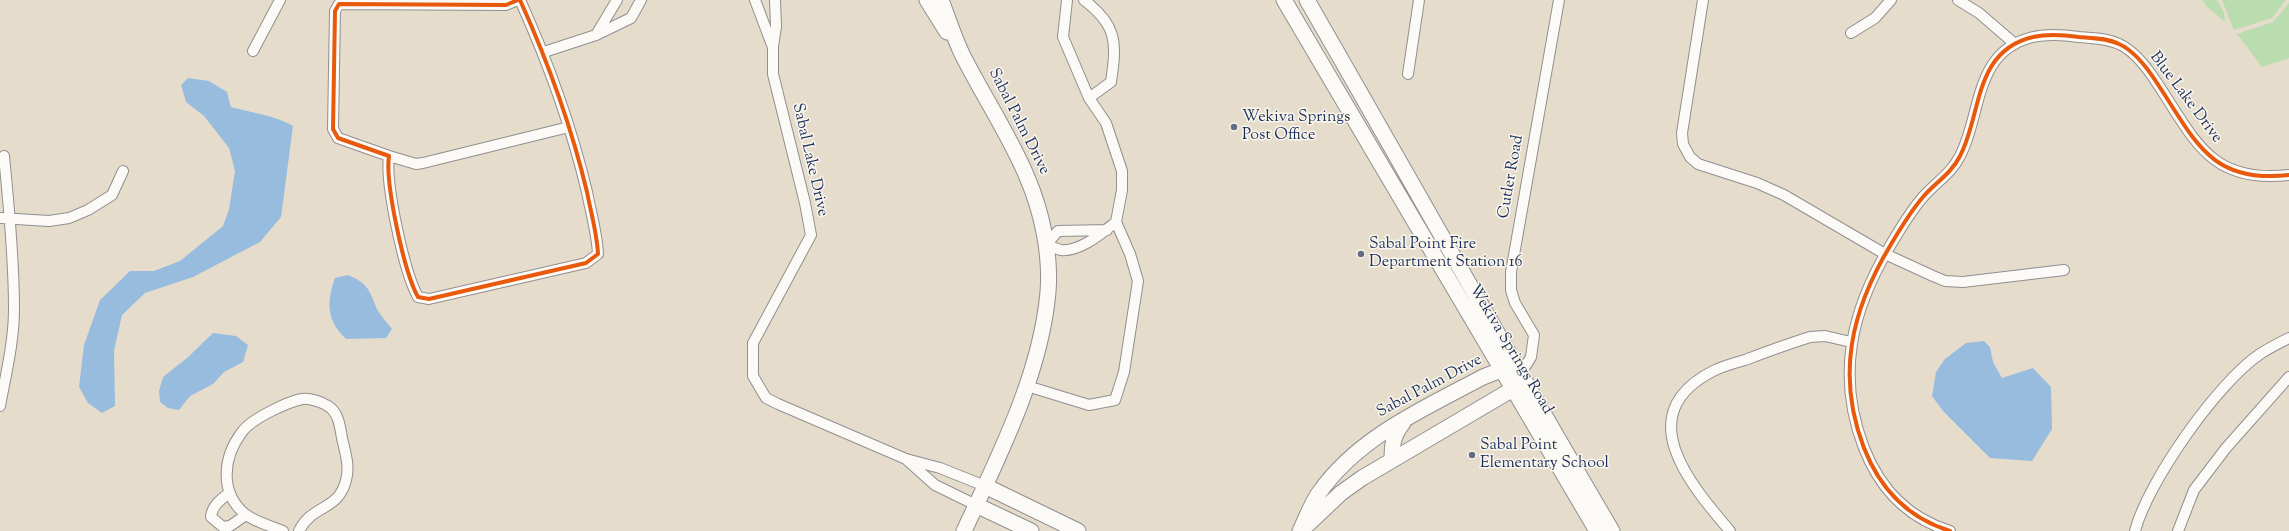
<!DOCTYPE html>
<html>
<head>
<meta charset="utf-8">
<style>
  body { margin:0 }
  canvas { display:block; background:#e6dccc }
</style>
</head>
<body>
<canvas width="2289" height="531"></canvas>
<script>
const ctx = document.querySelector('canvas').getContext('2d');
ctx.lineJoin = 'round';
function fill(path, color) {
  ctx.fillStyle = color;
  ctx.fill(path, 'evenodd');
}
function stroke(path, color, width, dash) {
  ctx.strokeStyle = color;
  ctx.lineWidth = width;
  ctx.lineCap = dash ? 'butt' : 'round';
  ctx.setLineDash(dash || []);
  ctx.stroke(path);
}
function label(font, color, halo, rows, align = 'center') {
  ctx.font = font + ' "Sorts Mill Goudy",serif';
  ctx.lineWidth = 3;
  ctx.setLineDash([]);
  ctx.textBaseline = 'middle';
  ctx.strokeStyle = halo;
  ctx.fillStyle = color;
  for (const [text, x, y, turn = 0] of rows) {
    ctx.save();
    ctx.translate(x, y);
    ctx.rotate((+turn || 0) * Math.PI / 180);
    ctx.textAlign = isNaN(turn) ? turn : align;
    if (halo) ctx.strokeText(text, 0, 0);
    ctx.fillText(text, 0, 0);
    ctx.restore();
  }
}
const green = new Path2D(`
  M2202,0H2217L2224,13L2225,22L2207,7Z
  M2222,0H2286L2272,18L2234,30Z
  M2289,3V58L2262,67L2237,34L2273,22Z`);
const water = new Path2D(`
  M188,78L209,81L227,92L231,107C252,113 274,115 293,126L281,217L260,242L193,277L145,293L122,315L114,351L115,406L102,413L88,403L79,387L84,345L100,300L130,271H154L180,261L223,226L229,209L235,171L229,148L204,116L186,102L181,85Z
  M348,275C369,284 369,290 377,309C381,316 387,323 392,329L386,338L346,339C327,321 326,303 335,278Z
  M213,333L236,336L248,345L243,362L224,372L213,384L190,396L179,410L168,408L160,402L159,391L163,377L187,358Z
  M1984,341L1990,347L1993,362L2002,378L2033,368L2051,387L2052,429L2032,461L1990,458L1943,411L1932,396L1936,372L1945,359L1966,343Z`);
const street = new Path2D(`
  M518,0L506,5L339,4L335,11L333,129L338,138L389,156C385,183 404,272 418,297L429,299L586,263L598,254C597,233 591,213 587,192C571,125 548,62 520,0
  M755,0L772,45
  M775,0L776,27L773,46V74L805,203L811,235L753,343V376L766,398L778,404L906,459L940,468L985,486
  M1067,0L1063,37L1089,98L1106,123L1122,171V190L1116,222
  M1084,0C1117,25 1117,42 1111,82L1089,98
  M1703,0L1682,133L1683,144L1690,157L1698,164L1757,183L1784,195L1885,254L1933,276L1945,281L1963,282L2064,270
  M1958,0L1979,13L2015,44
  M1851,33L1875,18L1891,0
  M596,35L617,0
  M253,51L280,0
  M544,52L596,35L631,18L641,0
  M1408,74L1419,0
  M389,156L416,164L423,163L569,127
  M0,218L49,221L69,218L88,210L112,195L123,171
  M1107,230L1058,231L1046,245C1051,246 1056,249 1061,250C1080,252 1102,233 1116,222
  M1520,375L1531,357L1534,335L1515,303L1511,290V272L1559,0
  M1027,386L1089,405L1115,400L1124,372L1138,281L1130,254L1116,222
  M0,406C6,374 14,341 14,309C14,258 9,206 4,156
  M907,460L935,485L976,505
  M229,493C220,500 212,506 211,517L223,527L230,526L246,515
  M283,531C271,526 255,522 245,514C219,492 223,457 242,432C251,419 287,402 302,399C310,398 322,402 328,406C339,413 340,427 342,438C345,452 350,466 346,480C339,511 312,504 299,531
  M1730,531C1689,483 1630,414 1713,371C1723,366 1734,363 1745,360C1766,352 1788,344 1810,337L1825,336L1851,342
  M1950,531C1908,518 1880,489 1864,448C1836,376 1851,311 1890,246C1900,229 1910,212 1923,197C1936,182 1951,174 1960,156C1982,115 1973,51 2033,37C2047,34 2064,35 2079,37C2092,38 2107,38 2119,44C2135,51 2148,69 2157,83C2195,140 2210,184 2289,175
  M2135,531C2147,483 2218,382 2260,354C2269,348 2279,343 2289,338
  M2178,531L2194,490L2226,448L2289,377`);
const secondary = new Path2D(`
  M927,0L947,32
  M941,0C948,18 954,37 962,54C982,94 1010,136 1027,177C1042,212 1051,254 1048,292C1041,374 998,458 964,531
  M1284,0L1597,531
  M1307,0C1409,177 1508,355 1612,531
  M1392,460C1392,445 1393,435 1403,423
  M985,486L1078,531
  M976,505L1031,531
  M1306,526L1341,493L1362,478L1513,389L1517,381
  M1300,531C1306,519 1311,504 1319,493C1358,437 1425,408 1483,377L1501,370L1511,373`);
const cycleway = new Path2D(`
  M518,0L506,5L339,4L335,11L333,129L338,138L389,156C385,183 404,272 418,297L429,299L586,263L598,254C597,233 591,213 587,192C571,125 548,62 520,0
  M1950,531C1908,518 1880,489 1864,448C1836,376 1851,311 1890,246C1900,229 1910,212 1923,197C1936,182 1951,174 1960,156C1982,115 1973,51 2033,37C2047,34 2064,35 2079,37C2092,38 2107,38 2119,44C2135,51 2148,69 2157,83C2195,140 2210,184 2289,175`);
const markers = [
  [1234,127,4,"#626c84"],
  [1361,254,4,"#626c84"],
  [1472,455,4,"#626c84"]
];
const streetNames = [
  ["Blue Lake Drive",2185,98,53],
  ["Sabal Palm Drive",1018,122,63],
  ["Sabal Lake Drive",809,160,77],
  ["Cutler Road",1512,177,-80],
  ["Wekiva Springs Road",1510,350,59],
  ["Sabal Palm Drive",1430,387,-28]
];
const poiNames = [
  ["Wekiva Springs",1242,118],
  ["Post Office",1242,136],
  ["Sabal Point Fire",1369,245],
  ["Department Station 16",1369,263],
  ["Sabal Point",1480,446],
  ["Elementary School",1480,464]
];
fill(green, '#b9ddaf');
fill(water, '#98bcde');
stroke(street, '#918f8f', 12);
stroke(secondary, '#918f8f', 17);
stroke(street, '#fbfaf7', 10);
stroke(secondary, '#fbfaf7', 15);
stroke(cycleway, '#e8590c', 4);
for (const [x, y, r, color] of markers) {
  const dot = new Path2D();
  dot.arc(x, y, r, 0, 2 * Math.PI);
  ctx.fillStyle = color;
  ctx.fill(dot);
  stroke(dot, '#fbf7ec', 1.5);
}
label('16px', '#1b2f5e', '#fbf7ec', streetNames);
label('16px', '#1b2f5e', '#fbf7ec', poiNames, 'left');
</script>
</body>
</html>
